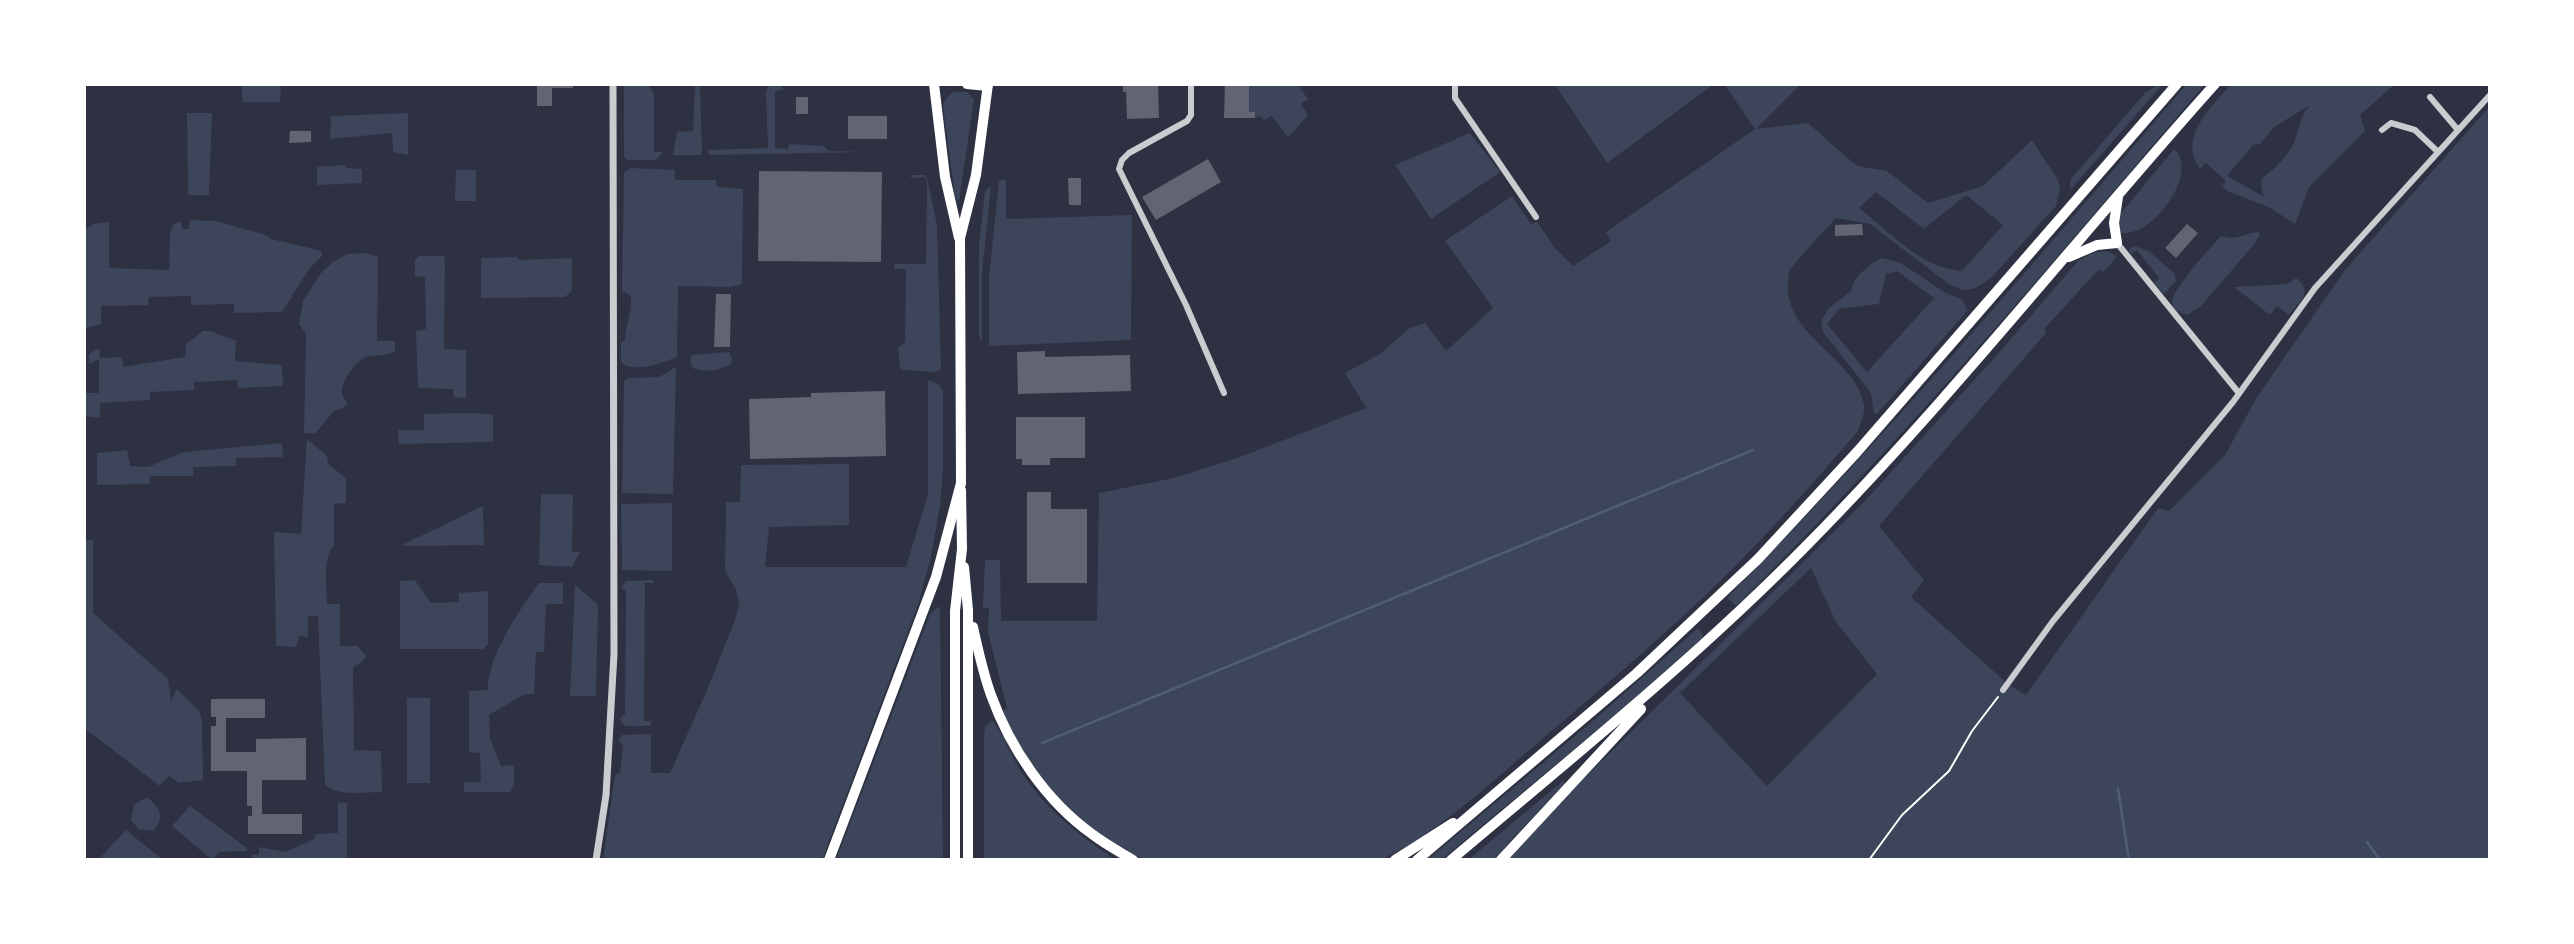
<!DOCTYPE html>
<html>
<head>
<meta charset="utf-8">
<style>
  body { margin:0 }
  #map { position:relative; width:2574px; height:944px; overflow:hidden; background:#2d3142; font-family:"Titillium Web",sans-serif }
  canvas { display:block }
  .frame { position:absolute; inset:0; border:86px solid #fff; pointer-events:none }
</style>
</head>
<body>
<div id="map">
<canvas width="2574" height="944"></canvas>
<div class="frame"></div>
</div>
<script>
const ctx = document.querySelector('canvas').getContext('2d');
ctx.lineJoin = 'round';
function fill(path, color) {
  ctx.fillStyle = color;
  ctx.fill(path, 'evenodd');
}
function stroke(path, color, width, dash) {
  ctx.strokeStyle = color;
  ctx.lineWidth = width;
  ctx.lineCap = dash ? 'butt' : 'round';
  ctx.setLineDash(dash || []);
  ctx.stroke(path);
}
const green = new Path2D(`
  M241,84H281L280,102H243Z
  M624,84H648L654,94V152H663L656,160H628L624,157Z
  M690,84H700L702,152L701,155H673L677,132L693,131L695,85Z
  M770,84H779L784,90L775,91V148L788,149L789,144L823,146L829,151L869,152L709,155L708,150L768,148L766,92Z
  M1249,84H1297L1308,99L1301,104L1308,115L1288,138L1272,116L1264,120L1261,116L1255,118V112H1249Z
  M1559,84H1714L1607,163L1556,86Z
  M1724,84H1801L1756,129L1808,123L1857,166L1887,171L1928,203L1983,186L2032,140L2058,180L2060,189L2056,206L1992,277L1976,288L1964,290L1950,285L1870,224L1836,218C1826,229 1794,262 1789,272C1788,276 1789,279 1788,283C1784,336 1857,359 1864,405C1865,414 1861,422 1858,431C1807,491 1752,552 1694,606C1645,652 1594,695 1542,739C1492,782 1440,831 1381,860H1144L1093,831L1052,793L1026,757L1001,712L1007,708L988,632L989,608H983L985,560H1000L1001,621H1097L1099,493L1174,478L1243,456L1366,408L1345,373L1380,354L1410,328L1425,323L1446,351L1493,308L1445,241L1512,196L1531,224L1537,222L1555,248L1573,266L1611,241L1606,232L1755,129ZM1876,192L1924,229L1966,195L2003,225L1962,271C1921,268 1890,232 1859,208Z
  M2159,84H2163L2070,190V180L2145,93Z
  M2187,84H2205C2053,262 1903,441 1736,606L1727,598C1889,434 2037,259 2187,84Z
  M2231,84H2395L2360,115L2365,131L2309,187L2295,224L2269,207L2227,191L2222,187L2226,181L2206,163L2200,169C2177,137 2212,107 2231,84ZM2310,105C2300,116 2300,126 2295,140C2290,154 2274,170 2262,178L2261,185L2263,196L2227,176L2253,145L2260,144L2274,127Z
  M954,92H967L974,99L959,201L955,197L943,106L946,98Z
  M2490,106V860H1507L1544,818L1864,502L2004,347L2078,261C2090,254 2105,245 2117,257L2103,272L2099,269L2045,328L2046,333L1879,526L1924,580L1911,597L2009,685L2026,695L2158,508L2169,511L2225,455L2257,397L2345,270ZM1811,568L1836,622L1877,674L1767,786L1680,693Z
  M187,113H212L209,195H188Z
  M408,113V155L393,152L392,133L330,139L331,116Z
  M1470,133L1500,172L1431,219L1395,165Z
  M2174,149C2200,170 2155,237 2121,233L2117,227L2121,213Z
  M345,165L346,168L362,169V183L317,185V167Z
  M631,168L675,170V180H716L717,187L743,189L742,284L731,287L678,286L677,357C662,363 634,374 621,362V342L625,341C625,326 633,310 631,296L622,291L624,172Z
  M456,170H476V201H455Z
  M911,175H925L927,178L937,225L941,369L936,372L903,370L900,368L898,348L905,342L906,269H894V264H926L927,181L925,177L911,178Z
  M1004,179L1006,181V219L1132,215L1131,340L989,346V277L999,181Z
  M991,186L982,273V341L979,337V244L985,191Z
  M190,220L216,221L266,235L271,239L318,250L322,252V256L309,269L282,312L234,313V304L191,305V296L149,297L148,305L101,306V324L84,329V230L93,224L109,222V268L169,270L170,233L174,224L181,221L182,229H189Z
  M2258,232L2260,234L2256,242L2200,307L2187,315C2180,313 2172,310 2172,302C2172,289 2211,247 2221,236C2239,241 2241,234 2258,232Z
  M2135,246L2150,252L2175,274L2176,281L2164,294L2154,283L2159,278L2137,250L2131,254L2129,249Z
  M366,253L378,257L377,341H395V352C383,357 377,354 366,357C356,360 339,384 342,395C344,399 347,402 348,405L333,412L316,433H304L306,334L299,324L303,301L320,274L334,261L348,254Z
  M419,256H443L445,258L444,349L466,350V398L454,397L453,389L418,388L416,331L426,329L425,277L415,276V260Z
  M517,257L519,260L572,258V291L565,297L481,298V258Z
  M1882,258L1901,263L1944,292L1962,300L1968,310L1877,414L1874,413L1871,393L1823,332L1821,321L1829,308L1851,291C1853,277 1870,263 1882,258ZM1897,271L1934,298L1867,372L1827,324L1839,309L1879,304L1886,274Z
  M2296,278C2314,292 2300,301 2289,315L2277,306L2270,315L2234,287L2288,284Z
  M203,331H211L236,341L235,361L282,365L283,386L238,388L237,380L194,382V390L150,392V400L100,403V418L84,416V393H99V359L89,364V354L99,348L100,358L122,357L123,367L185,357L186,344Z
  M729,352L732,358L731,364C721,370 704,373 693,368L690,363L692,355Z
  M676,367L673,494L622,493L624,381L628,378L659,377Z
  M928,380L938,384L943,391V469L940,506L931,557L918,605L822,860H603L615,775L620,772L623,745L618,741L622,735L651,734V773H670L707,690L736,617L739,604L736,590L725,571L726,502H740L741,465L849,464V525L769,527L765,567H906L928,494Z
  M466,413L493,414V442L399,444L398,430H424V414Z
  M307,439L327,456L328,464L346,478V503L334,504V545C322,559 327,586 327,604H340V646H357L366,656L363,661L353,667L354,750L381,751L382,792C365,792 339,797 325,785L318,616H308V637L299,636L296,647L276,646L274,532L301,534Z
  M282,443L283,457L236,458V466L193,467V476H150V484L97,485V453L127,450L130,466L148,467L184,452Z
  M541,494H573L572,552H580L572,567L539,565Z
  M672,503V571L622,570L621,504Z
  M483,506L484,545L400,546Z
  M84,540H93V613L168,679L171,701L177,689L199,711L202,721L203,780L179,783L169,776L160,786L84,728Z
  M415,580L431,603L459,602V593L488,591V644L484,649H400V581Z
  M653,580L654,583H645L644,721H651V726H625L619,719L625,714L626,591L621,588L626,581Z
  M539,583H563V604H546L544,652H536L534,694H525L489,715L490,739L501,766L514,765V784L510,792H464V782H481L480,753L469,752V691L488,690C487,657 520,609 539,583Z
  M575,585L598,605L596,696H570Z
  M940,606L943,860H836L930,614Z
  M1698,628L1703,635L1702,638L1651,685L1441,860H1427L1594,720Z
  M407,698H430V783H407Z
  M992,720C1002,731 1014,762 1024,776C1048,811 1081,837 1116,860H984V735L985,727Z
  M1564,780L1565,783L1508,843L1496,860H1468Z
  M147,797C160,808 166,816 153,831L139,829L131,821L134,805Z
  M338,802L347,803V860H252V855H259V847L286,852L314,839L316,834L338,833Z
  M190,806L247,848V851L219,852L212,860L172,826Z
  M126,830L163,860H98Z`);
const stream = new Path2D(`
  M1042,743L1753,450
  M2118,789L2129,860
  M2367,842L2380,860`);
const building = new Path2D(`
  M537,84H573V88H552V106H537Z
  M1123,84H1158L1159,118L1127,119L1126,92H1123Z
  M1225,84H1249V112H1255V118H1224Z
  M796,97H808V114H796Z
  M848,116H887V139H848Z
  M290,131H311V142L289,143Z
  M1208,159L1221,182L1156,220L1142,197Z
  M759,171L882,172L881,262L758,261Z
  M1068,178H1081V205H1069Z
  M1862,224L1863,235L1835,236V225Z
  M2187,224L2198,233L2176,258L2165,248Z
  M716,294H731L730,347H714Z
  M1045,351V357L1130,355L1131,391L1018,394L1017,352Z
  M885,391L886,456L750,459L749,399L811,397V393Z
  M1016,417H1085V458H1050V465H1022V459H1016Z
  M1027,492H1051V509H1087V583H1027Z
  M211,699H265V718H226V752H256V739L306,738V780H262V814H302V834H248V816H252V806H247V771H211V726H216V717H211Z`);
const path = new Path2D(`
  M1869,860L1902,815L1949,771L1972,731L1998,697`);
const minor = new Path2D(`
  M1191,84V115L1187,121L1129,153L1122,160L1119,169L1186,305L1224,393
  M1455,84V98L1536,217
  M2430,97L2458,130
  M2382,130L2391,123L2415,130L2437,151
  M2117,243L2238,392
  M2003,690L2053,621L2233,402L2315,288L2490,95`);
const tertiary = new Path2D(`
  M596,860L606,795L614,654L613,84`);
const primary = new Path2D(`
  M934,84L945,177L959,238
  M967,84L988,86
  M961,483L960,238L976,175L988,84`);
const trunk = new Path2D(`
  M2069,257L2097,245L2117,243L2114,223L2118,197
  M964,567L968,610V860
  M973,627C978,650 983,673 991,695C1010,748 1046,801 1092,834C1105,844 1120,852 1133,860
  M955,860V611L962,549L961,490
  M1395,860L1453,823
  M1417,860L1637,673L1758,559L1857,452L2177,84
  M1451,860C1573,757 1696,658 1808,544C1952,398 2078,237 2215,84
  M1501,860L1641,709`);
const motorway = new Path2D(`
  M829,860L936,577L961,483`);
fill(green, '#3c4559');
stroke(stream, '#4f5d75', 2.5);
fill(building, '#626471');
stroke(path, '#fff', 2);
stroke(minor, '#caccd0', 6);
stroke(tertiary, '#caccd0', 7);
stroke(primary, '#fff', 10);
stroke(trunk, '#fff', 10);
stroke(motorway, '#fff', 10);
</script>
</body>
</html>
